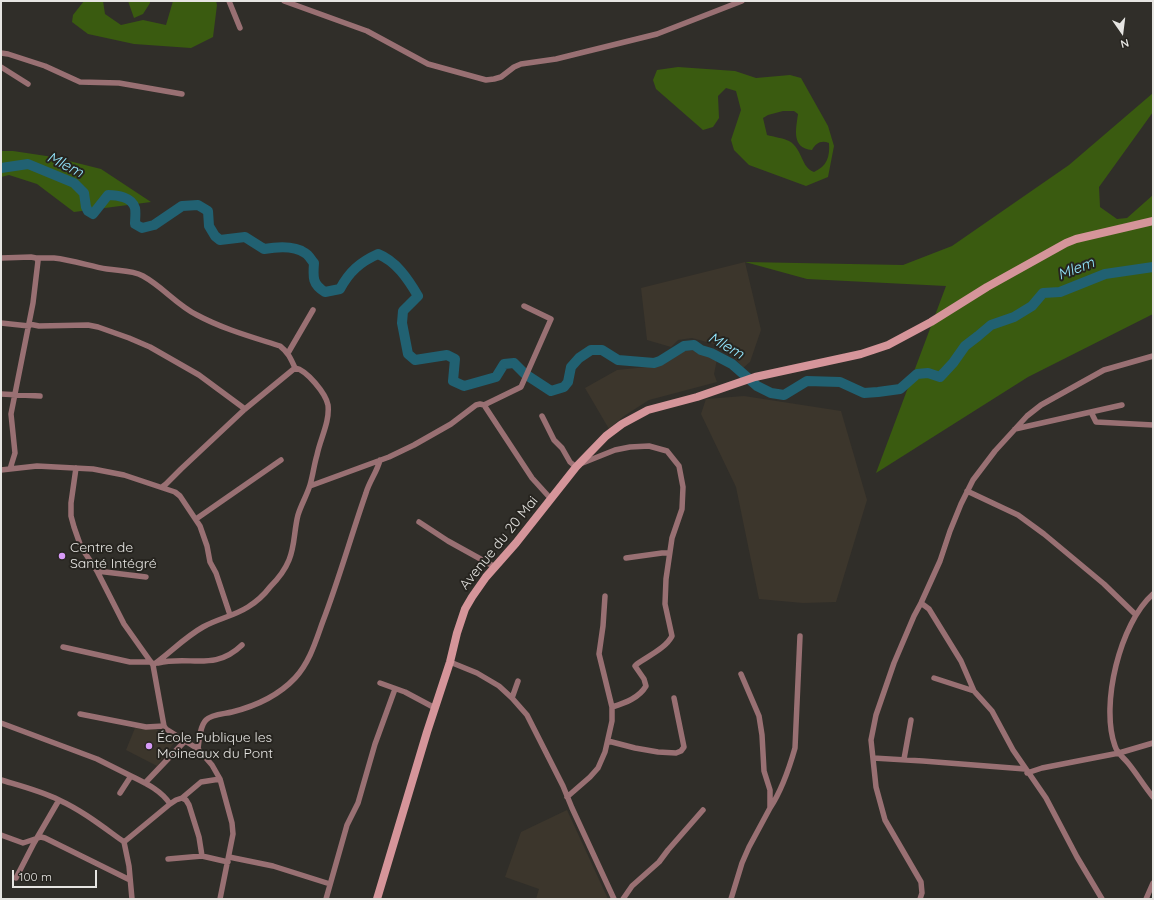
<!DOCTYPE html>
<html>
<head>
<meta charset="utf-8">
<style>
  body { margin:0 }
  #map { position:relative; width:1154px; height:900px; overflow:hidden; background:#302e29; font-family:Quicksand,sans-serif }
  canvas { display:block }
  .frame { position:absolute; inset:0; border:2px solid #e6e5e2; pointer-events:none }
  .north { position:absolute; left:1102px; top:12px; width:40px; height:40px; -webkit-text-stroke:3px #26241f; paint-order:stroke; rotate:166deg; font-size:11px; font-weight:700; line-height:16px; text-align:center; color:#e6e5e2 }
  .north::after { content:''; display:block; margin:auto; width:14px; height:18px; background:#e6e5e2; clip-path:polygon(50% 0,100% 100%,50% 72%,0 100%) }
  .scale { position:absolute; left:12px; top:870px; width:85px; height:18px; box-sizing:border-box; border:2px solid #e6e5e2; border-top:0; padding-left:5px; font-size:12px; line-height:14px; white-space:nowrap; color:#e6e5e2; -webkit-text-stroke:3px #26241f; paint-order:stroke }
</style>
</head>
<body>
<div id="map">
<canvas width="1154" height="900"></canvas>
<div class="frame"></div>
<div class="north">N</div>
<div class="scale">100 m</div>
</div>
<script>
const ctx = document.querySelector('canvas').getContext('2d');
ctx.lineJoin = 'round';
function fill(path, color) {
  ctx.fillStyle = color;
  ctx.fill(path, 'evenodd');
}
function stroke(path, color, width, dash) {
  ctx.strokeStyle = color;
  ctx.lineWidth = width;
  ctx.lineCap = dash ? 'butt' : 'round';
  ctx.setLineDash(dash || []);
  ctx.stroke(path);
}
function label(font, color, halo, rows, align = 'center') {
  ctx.font = font + ' Quicksand,sans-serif';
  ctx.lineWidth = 4;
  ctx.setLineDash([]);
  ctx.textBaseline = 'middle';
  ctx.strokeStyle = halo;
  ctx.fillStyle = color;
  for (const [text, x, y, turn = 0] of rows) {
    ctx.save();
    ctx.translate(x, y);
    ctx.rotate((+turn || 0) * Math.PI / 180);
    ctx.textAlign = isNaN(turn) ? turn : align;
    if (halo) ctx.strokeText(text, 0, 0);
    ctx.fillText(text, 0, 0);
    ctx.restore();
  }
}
const built = new Path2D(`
  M745,262L761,330L750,362L743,368L734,357L714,344L692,338L678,340L671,347L647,340L641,288Z
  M695,350L717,359L714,374L717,382L649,400L624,416L609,429L585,388L617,370L647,367L681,351Z
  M744,396L841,411L867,500L836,602L803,603L759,599L736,487L701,414L706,399Z
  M135,728L156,729L174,743L157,766L126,750Z
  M567,810L608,899H536L539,889L505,877L521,832Z`);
const green = new Path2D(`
  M84,1H103L105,14L121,25L143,20L166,25L173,1H216L217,5L213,37L191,48L134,44L88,34L72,22L73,15Z
  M128,1H150V3L143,14L134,18Z
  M678,67L735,71L756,78L790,75L801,78L828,126L834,146L828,177L806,186L749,165L734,150L731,140L741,110L736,91L726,88L718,96L719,118L713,127L703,130L656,89L653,80L657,70ZM783,111H794L798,114C796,129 791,148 812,150C816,143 821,140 829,143C830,157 827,166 814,172C801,168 803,149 789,141C783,138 774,137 767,135L763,118L768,115Z
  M1153,93V112L1099,187L1100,207L1117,219L1127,218L1153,195V314L1028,377L876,473L946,286L807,279L745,262L903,265L952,246L1069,165Z
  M1,151H13L53,157L101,169L151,202L74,212L37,184L9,175L1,177Z`);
const river = new Path2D(`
  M1,168L28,164L74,183L84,193L86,207L88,211L93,214L108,195C117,195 132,197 135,208C136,213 135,219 135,224L142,228L154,225L182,206L198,205L208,211L209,226L215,236L220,240L245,237L264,249C276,247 294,245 305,253C309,255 311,260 314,263C313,277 312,284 325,292L340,289C349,272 360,262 378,254C396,261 408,279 418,296L403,311L402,323L408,354L415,360L447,355L455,359L453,381L464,386L496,377L504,364L514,363L525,374L551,391L564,387L568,382L571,367L579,358L591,350H602L618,360L654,363L660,361L684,346L694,345L701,350L711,353L732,364L757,386L771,393L784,395L807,381L840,382L864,393L878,392L900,389L917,374L928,373L940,377L953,363L965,346L978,336L991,325L1014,317L1032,306L1043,293L1060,292L1105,274L1153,267`);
const minor = new Path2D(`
  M229,1L240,28
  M284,1L367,31L428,64L486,80L494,79L501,77L514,67L521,64L556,59L657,34L742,1
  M1,53L8,54L45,66L80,82L119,83L182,94
  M1,67L28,84
  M1,258L31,257L36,258L38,261L33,303L11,414L15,453L10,469
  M36,258C42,258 48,258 54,258C72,260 90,266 107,269C120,271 132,270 143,276C163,287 177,305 197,315C223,329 252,337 280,346C288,352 291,359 295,368C307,370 326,394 328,405C330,422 320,439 317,455C314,465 313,475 310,485C307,495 301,505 298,515C294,530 295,546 289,560C285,570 278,579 270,587C264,595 256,602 248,607C234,616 217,619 203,627C185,637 170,653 153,665
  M1,323L29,326
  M29,324L39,326L88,325L98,327L129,338L150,347L199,375L245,409
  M288,353L313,310
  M1,394L40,396
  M484,405L521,387L551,319L524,306
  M1091,412L1096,422L1153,425
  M542,416L554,440L562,448L570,462L576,467
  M1015,429L1122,405
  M580,464L615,450L630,447L649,446L667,451L679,466L683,487L682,509L672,538L666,579L665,604L672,636C666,648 648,656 637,664L635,666L644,679L646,686C639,698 625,703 612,707
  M76,468L71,503V516L74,527L81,547L97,571L124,624L153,665L164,726L166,729L198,749L212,765L220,779L232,823L233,834L220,899
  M1,470L37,466L93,469L124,475L175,492L180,496L200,526L207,546L210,562L216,573L230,615
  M310,486L389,457L414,445L451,424L476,405L480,404L484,405L532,478L551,499
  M162,487L166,484L181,469L245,409L295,368
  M967,491L1018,515L1044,534L1104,584L1136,615
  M196,519L281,460
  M419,522L448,541L495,567
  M626,558L662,553H669
  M97,571L146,577
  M1153,594C1120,623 1100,705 1115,746C1117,753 1123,757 1128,763C1137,774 1144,786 1153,797
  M921,603L929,609L961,661L974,691L992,711L1013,750L1046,798L1077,857L1102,899
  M63,647L130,662H151
  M450,662L477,673L499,686L512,698L527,715L563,786L572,808L614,899
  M158,663C190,655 214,672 242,645
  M934,678L974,691
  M380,683L405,692L435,708
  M512,698L518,681
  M80,714L146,727L164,726
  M1,723L97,759L131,776
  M608,741L635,748L658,752L676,753L681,751L684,747L674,698
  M198,749C199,740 200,726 206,720C212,714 224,714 232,712C256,706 278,696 295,678C310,662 316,640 323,621C339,579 351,536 366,493C369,482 377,472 380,460
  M873,758L923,761L1025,769
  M904,759L911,720
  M1027,773L1042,768L1119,753L1153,743
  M1,780C21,786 41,791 59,800C83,811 103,827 124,842L129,866L132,899
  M145,783L185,741
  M120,793L131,776C145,783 161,790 170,804
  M567,797L590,777L598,768L605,752L612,721V707L599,654L603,626L605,596
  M182,798L186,800L189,805L199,837L202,856
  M770,808C782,790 789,769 795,748L800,636
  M1,835L23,843L41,837L45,838L130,880
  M124,842L170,804L176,800L182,798L201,782L220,779
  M229,857L273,866L330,884
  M168,859L202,856L228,862
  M16,878L34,843L59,800
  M326,899L347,825L358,803L375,744L395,689
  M623,899L632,886L659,862L668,850L703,810
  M731,899L742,863L749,847L770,808V790L764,771L762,735L759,716L741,674
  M920,899L922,893L921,882L885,820L876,787L871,740L876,715L894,663L914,616L921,603L940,561L950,531L961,504L973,480L995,451L1027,416L1041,405L1104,370L1153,356
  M1146,899L1153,883`);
const secondary = new Path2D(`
  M377,899L427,732L450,662L457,633L465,609L472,597L486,577L516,543L576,467L606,436L622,424L648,410L697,397L755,377L861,354L888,345L931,322L987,287L1066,243L1076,239L1153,221`);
const markers = [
  [62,556,4,"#d89bf8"],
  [149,746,4,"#d89bf8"]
];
const streetNames = [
  ["Avenue du 20 Mai",499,543,-51]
];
const poiNames = [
  ["Centre de",70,548],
  ["Santé Intégré",70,564],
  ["École Publique les",157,738],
  ["Moineaux du Pont",157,754]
];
const waterNames = [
  ["Mlem",65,165,27],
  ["Mlem",1076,269,-21],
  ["Mlem",726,346,30]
];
fill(built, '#3c362c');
fill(green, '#3a5b10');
stroke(river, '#216172', 10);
stroke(minor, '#997073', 5.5);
stroke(secondary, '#d5959a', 8);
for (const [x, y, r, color] of markers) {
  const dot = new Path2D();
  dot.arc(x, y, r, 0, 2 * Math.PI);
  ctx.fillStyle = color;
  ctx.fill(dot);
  stroke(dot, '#26241f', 1.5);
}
label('14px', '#e6e5e2', '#26241f', streetNames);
label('14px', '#e6e5e2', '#26241f', poiNames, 'left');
label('italic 15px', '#94e7fe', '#26241f', waterNames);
</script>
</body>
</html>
